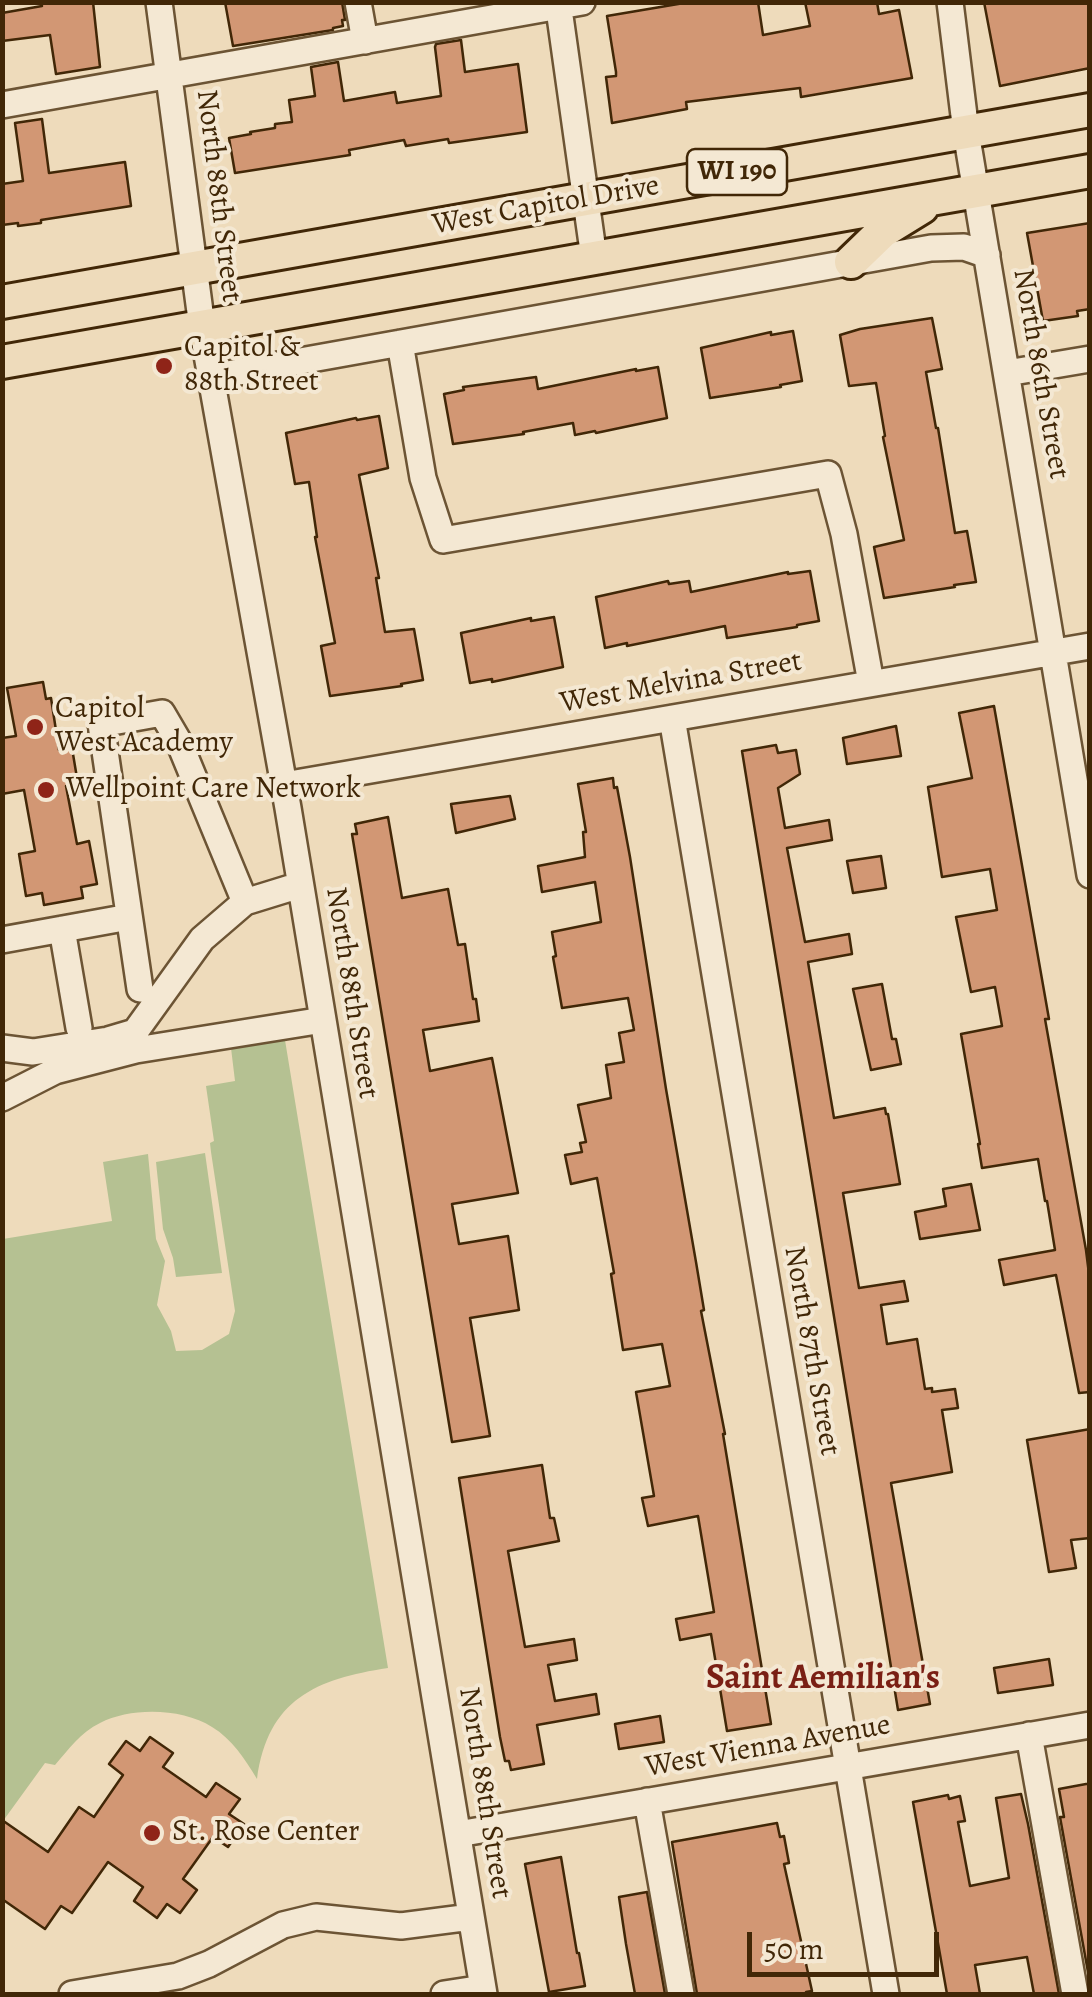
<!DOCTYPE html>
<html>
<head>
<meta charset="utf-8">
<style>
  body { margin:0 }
  #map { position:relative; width:1092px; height:1997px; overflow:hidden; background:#eedbbb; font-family:Alegreya,serif }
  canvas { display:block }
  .frame { position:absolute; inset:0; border:5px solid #412707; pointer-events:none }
  .scale { position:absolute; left:747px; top:1932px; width:192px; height:45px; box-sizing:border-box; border:5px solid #412707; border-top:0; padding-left:12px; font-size:30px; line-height:35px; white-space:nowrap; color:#412707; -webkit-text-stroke:8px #f4e8d3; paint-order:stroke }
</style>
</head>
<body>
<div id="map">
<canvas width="1092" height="1997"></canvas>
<div class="frame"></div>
<div class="scale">50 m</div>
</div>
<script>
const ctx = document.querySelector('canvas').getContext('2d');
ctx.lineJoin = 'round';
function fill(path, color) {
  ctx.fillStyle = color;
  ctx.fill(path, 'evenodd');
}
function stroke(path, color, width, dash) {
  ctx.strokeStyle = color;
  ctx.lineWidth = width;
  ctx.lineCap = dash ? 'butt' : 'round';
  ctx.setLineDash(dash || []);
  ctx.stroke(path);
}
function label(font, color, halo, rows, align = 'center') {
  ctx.font = font + ' Alegreya,serif';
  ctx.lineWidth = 8;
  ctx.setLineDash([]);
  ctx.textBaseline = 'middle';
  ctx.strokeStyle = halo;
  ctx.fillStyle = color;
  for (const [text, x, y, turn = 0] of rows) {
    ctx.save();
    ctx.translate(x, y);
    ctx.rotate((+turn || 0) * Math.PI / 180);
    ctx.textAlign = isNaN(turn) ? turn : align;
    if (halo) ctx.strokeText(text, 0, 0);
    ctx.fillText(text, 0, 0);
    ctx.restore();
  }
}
const green = new Path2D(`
  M284,1034L388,1668C316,1679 268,1699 257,1779C245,1759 232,1739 212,1727C182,1708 131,1707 100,1723C81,1732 68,1750 55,1765L45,1763L3,1821V1239L112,1221L103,1162L148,1154L156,1239L165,1261L157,1305L171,1331L176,1351L202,1350L229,1334L235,1311L211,1152L210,1143L214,1141L206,1086L235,1081L231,1048L235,1042Z
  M205,1153L222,1273L176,1277L173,1258L163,1229L156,1162Z`);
const building = new Path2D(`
  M41,2H93L100,67L56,74L50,35L2,41V13L42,6Z
  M225,2H342L345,20H342L343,26L333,28V30L233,46Z
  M690,2H758L763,35L810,26L805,2H877L879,14L899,10L912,78L801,97L800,88L686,102L687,109L612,123L606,77L616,76V72L607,16Z
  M984,2H1090V68L1000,86Z
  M461,40L465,72L518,64L527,132L449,143L448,139L406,146L404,140L349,150L350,155L235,173L229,138L251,134L250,132L275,128V124L292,122L289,100L315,96L311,67L338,62L344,101L395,92L397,103L441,96L435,47L436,44Z
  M42,119L49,173L125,162L131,206L41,220V223L18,226V223L2,225V184L23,181L15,123Z
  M1090,223V309L1077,311L1078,316L1043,321L1027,233Z
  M932,318L942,369L926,372L936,428H938L955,533L967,531L976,582L954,585L955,587L884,598L874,547L904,540L883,437L885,436L876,383L849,386L840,335L860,329Z
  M793,331L802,381L780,385L781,387L710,398L701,348L771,332V335Z
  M658,367L667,418L596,433L595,431L575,435L573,423L523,432L524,434L453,444L444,394L464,390L463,387L536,377L538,389L636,369V371Z
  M379,416L388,468L359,475L379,578H376L385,632L414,629L423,680L401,684L402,686L330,696L321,646L335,643L315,537H317L309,482L295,484L286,433L356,418L357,420Z
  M810,571L819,621L797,625V627L727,638L725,626L627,646V643L605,648L596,597L668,581L669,584L689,581L691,592L788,572V574Z
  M554,617L563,667L492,682V679L470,683L461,633L531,618V621Z
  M43,682L46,699L51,698L59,750L72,748L78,784L66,786L77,844L89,841L97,884L81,887L83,898L44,905L42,893L26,896L19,854L35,851L24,790L2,794V738L16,736L7,688Z
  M994,706L1049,1019H1045L1086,1250L1090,1282V1392L1079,1393L1056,1275L1004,1285L999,1260L1055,1250L1047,1201H1045L1038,1159L982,1168L978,1144H980L961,1034L1002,1026L995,987L971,992L956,917L997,910L990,869L942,877L928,787L972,778L959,713Z
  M896,726L901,756L847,764L843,738Z
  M776,745L778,753L796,750L800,774L778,788L785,828L829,820L832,840L787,848L805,942L849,934L852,954L808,962L834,1118L885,1108L886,1114H888L900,1184L843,1193L859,1288L904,1281L908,1301L881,1305L887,1344L917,1339L925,1389L932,1388V1392L955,1389L958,1408L942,1410L952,1472L891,1483L930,1704L898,1710L742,751Z
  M613,778L614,788L617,787L630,857L666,1089L696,1262L704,1310L701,1311L725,1434H723L771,1724L727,1731L711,1634L680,1640L676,1619L714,1612L698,1516L648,1526L642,1498L654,1496L636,1392L670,1386L662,1344L623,1350L611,1274L614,1273L597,1178L571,1184L565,1155L582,1152L580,1143L586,1142L578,1105L611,1098L606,1065L624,1062L619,1033L634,1030L628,998L562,1008L553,957L556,956L552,932L601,922L595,882L542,892L538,866L585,857L583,832H586L578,784Z
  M510,796L515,819L456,833L451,804Z
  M388,817L402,898L448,889L458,945L465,944L473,999H476L479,1021L423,1030L430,1071L492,1058L518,1193L452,1204L459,1244L508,1236L519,1310L470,1318L490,1436L452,1442L352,834H357L355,824Z
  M881,856L886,888L853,893L847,861Z
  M882,984L892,1039H896L901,1064L871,1070L853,989Z
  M971,1184L980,1230L920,1239L915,1212L946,1206L943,1189Z
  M1090,1429V1538L1071,1540L1076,1568L1049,1572L1027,1440Z
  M542,1465L550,1518H554L559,1541L508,1551L525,1647L574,1639L577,1660L548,1665L555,1701L596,1694L599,1714L537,1725L544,1764L511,1770L509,1761H505L500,1737L459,1478Z
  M1049,1659L1053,1685L998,1693L994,1668Z
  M660,1716L664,1742L619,1749L615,1724Z
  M150,1737L173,1753L163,1767L206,1797L216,1783L240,1799L229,1814L244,1824L228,1847L213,1837L183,1879L197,1890L180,1913L167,1904L157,1918L134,1901L143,1887L108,1862L72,1913L61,1906L45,1929L2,1899V1820L48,1852L79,1807L94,1817L123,1775L109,1764L126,1741L140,1751Z
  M1086,1784H1090V1983L1060,1817H1064L1059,1789Z
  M1021,1794L1028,1824L1059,1994H1034L1027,1957L975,1965L980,1994H947L913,1802L948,1795L949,1799L960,1796L965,1821L958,1822L970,1886L1009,1878L996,1798Z
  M777,1823L780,1837L784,1836L789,1863L784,1864L812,1991L806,1992V1994H697L672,1842Z
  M561,1857L577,1953H579L585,1986L549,1992L525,1864Z
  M647,1892L665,1994H635L626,1944L619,1897Z`);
const minor = new Path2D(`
  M159,2L202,327L288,808L484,1994
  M358,2L365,41
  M558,2L594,258
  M950,2L966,132L1090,875
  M2,105L582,2
  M400,343L423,478L443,540L828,474L844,534L871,683
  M1007,373L1090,359
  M211,377L931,248L964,247L987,255
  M672,718L886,1994
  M284,785L1090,646
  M62,929L79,1028
  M2,940L129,917
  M140,989L101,724L162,713L179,742L245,902
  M2,1048L33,1052L108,1040L135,1032L202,939L245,902L300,885
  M2,1098L55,1071L136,1050L323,1020
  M1029,1735L1075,1994
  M647,1801L681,1994
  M458,1834L1090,1725
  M72,1994L178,1976L209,1964L283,1925L316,1917L401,1926L471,1917
  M444,1994L483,1988`);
const major = new Path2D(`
  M851,262L883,231L922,207
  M2,302L1090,110
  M2,362L1090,171`);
const markers = [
  [164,366,10,"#8f2418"],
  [35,727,10,"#8f2418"],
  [46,790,10,"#8f2418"],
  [152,1833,10,"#8f2418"]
];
const shields = [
  [737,172,100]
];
const shieldNames = [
  ["WI 190",737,172]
];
const streetNames = [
  ["North 88th Street",218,196,83],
  ["West Capitol Drive",546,206,-10],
  ["North 86th Street",1040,374,80],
  ["West Melvina Street",681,683,-10],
  ["North 88th Street",351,993,81],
  ["North 87th Street",811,1351,80],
  ["West Vienna Avenue",768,1747,-10],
  ["North 88th Street",484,1793,81]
];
const poiNames = [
  ["Capitol &",184,349],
  ["88th Street",184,383],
  ["Capitol",55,710],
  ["West Academy",55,744],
  ["Wellpoint Care Network",66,790],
  ["St. Rose Center",172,1833]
];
const quarterNames = [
  ["Saint Aemilian's",823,1679]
];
fill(green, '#b5c192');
fill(building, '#d29774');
stroke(building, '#412707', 2.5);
stroke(minor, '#6c5434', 30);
stroke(major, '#412707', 38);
stroke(minor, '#f4e8d3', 25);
stroke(major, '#eedbbb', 32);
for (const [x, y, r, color] of markers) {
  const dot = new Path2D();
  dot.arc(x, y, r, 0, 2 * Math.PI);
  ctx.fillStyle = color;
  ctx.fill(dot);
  stroke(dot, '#f4e8d3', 4);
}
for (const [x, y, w] of shields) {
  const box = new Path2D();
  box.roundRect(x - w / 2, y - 23, w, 46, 8);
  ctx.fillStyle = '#f4e8d3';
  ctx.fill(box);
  stroke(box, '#412707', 2.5);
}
label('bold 28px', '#412707', null, shieldNames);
label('30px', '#412707', '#f4e8d3', streetNames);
label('30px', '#412707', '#f4e8d3', poiNames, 'left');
label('bold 35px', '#7a1f14', '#f4e8d3', quarterNames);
</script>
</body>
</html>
